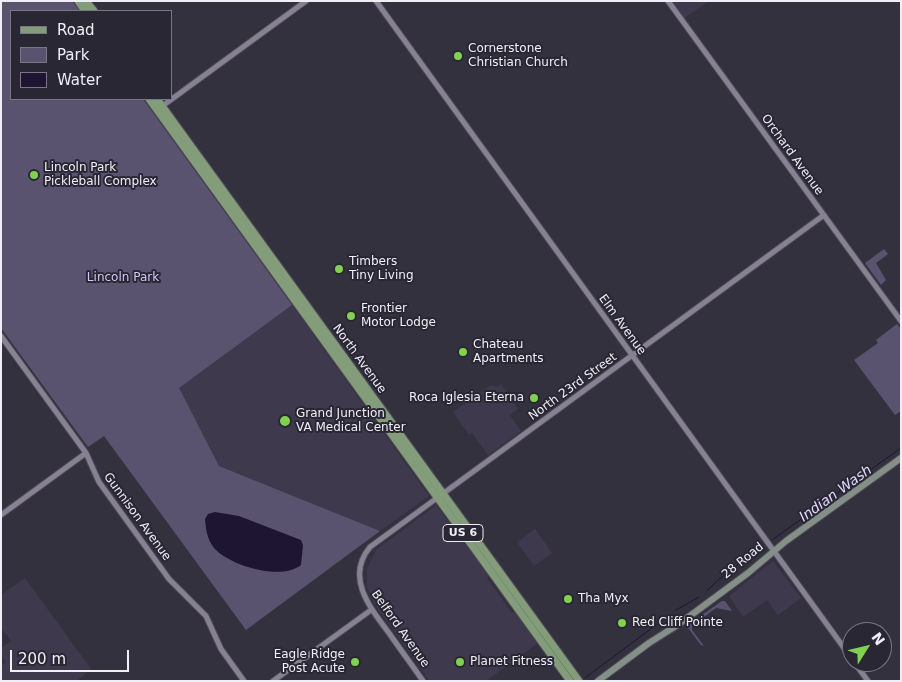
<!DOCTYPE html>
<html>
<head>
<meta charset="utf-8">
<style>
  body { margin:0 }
  #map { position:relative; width:902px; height:682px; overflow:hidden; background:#34313f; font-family:"DejaVu Sans",sans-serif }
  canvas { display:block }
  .frame { position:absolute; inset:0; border:2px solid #f0eef7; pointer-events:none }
  .legend { position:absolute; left:10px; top:10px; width:162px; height:90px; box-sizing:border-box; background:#2a2735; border:1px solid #797783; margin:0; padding:6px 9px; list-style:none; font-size:15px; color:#f0eef7 }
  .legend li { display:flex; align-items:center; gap:10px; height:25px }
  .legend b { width:25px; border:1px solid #797783 }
  .north { position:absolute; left:842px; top:622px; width:50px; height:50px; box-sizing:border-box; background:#2a2735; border:1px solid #797783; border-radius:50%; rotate:54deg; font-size:14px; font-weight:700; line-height:20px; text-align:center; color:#f0eef7 }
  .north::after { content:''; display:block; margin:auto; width:18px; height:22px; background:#82d050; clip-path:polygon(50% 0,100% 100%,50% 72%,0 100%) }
  .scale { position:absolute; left:10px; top:650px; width:119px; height:22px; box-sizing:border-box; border:2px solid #f0eef7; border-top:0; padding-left:6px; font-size:15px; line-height:18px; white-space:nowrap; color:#f0eef7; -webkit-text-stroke:4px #2a2735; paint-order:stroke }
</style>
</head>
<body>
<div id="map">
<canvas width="902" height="682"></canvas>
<div class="frame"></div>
<ul class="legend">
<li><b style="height:6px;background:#839c7a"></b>Road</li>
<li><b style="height:14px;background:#5a5370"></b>Park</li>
<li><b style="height:14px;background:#1e1532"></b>Water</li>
</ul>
<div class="north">N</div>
<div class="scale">200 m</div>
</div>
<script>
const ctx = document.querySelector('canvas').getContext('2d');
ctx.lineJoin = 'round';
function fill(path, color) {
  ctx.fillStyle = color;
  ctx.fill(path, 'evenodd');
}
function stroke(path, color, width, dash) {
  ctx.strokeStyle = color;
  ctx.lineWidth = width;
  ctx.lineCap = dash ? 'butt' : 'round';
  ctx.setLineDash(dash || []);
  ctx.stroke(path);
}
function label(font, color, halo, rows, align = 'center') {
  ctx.font = font + ' "DejaVu Sans",sans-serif';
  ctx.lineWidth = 4;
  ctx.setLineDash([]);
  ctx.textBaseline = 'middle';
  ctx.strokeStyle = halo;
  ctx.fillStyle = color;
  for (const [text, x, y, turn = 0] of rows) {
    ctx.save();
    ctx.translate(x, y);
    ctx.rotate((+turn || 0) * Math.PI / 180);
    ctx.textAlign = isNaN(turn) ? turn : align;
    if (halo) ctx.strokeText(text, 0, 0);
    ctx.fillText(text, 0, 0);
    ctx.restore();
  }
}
const built = new Path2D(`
  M672,1H709L684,18Z
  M292,305L429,496L380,531L219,466L178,388Z
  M501,384L518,409L510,415L521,431L488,455L472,433L469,435L453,412L491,385L497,387Z
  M436,505L489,576L487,578L512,613L515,612L538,643L486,681H430L373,602L367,588V569L376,550Z
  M535,529L552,553L534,566L517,542Z
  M773,561L801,598L778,615L767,600L743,617L729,596Z
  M25,578L91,669L77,681H1V666L6,662L1,656V648L11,641L1,628V595Z`);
const green = new Path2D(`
  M1,1H72L80,11H11V99H143L292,305L179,388L219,466L380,531L246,630L104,436L88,447L1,328Z
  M884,249L888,254L876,263L886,280L881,285L865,263Z
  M897,324L901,329V411L895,415L854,360L878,343L876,340Z
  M722,601H725L732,611L716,608L692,626V630L704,646L701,645L688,628L689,624Z`);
const water = new Path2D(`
  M215,512L239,516L301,540L303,545L301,565C281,581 230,566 214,548C207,539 206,530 205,519L208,514Z`);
const stream = new Path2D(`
  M772,540L901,448
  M707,591L718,580L763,546
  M676,610L699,597
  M585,678L668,616`);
const tertiary = new Path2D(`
  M376,1L852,659
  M668,1L901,321
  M161,107L306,1
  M1,336L86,453L99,482L169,579L206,616L221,649L244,681
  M1,515L86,453
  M854,662L868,681
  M273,681L371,610
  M423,681C412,665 400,649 389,633C370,608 345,577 370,547L824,215`);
const secondary = new Path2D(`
  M598,681L649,643L679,624L748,573L786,541L901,458`);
const primary = new Path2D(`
  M78,1L85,11
  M86,1L94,11
  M149,99L570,681
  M157,99L579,681`);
const markers = [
  [458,56,5,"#82d050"],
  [34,175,5,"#82d050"],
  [339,269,5,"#82d050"],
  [351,316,5,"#82d050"],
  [463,352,5,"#82d050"],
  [534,398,5,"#82d050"],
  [285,421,6,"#82d050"],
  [568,599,5,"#82d050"],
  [622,623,5,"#82d050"],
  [355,662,5,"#82d050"],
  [460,662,5,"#82d050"]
];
const shields = [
  [463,533,40]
];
const shieldNames = [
  ["US 6",463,533]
];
const poiNames = [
  ["Cornerstone",468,49],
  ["Christian Church",468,63],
  ["Lincoln Park",44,168],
  ["Pickleball Complex",44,182],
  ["Timbers",349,262],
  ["Tiny Living",349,276],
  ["Frontier",361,309],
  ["Motor Lodge",361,323],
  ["Chateau",473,345],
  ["Apartments",473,359],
  ["Roca Iglesia Eterna",524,398,"right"],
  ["Grand Junction",296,414],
  ["VA Medical Center",296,428],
  ["Tha Myx",578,599],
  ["Red Cliff Pointe",632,623],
  ["Eagle Ridge",345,655,"right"],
  ["Post Acute",345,669,"right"],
  ["Planet Fitness",470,662]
];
const streetNames = [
  ["Orchard Avenue",792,155,54],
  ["Elm Avenue",622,325,54],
  ["North Avenue",359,359,54],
  ["North 23rd Street",573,387,-36],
  ["Gunnison Avenue",137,517,54],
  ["28 Road",743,561,-39],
  ["Belford Avenue",400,629,55]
];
const parkNames = [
  ["Lincoln Park",123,278]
];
const waterNames = [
  ["Indian Wash",836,494,-36]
];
fill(built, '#3e394d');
fill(green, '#5a5370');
fill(water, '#1e1532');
stroke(stream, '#1e1532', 1);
stroke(tertiary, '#4f4c57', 7);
stroke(secondary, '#4f4c57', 8);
stroke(primary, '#4f4c57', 9);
stroke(tertiary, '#868293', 5);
stroke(secondary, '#848f87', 6);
stroke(primary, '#839c7a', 7);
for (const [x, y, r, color] of markers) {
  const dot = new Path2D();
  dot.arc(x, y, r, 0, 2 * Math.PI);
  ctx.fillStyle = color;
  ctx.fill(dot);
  stroke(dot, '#2a2735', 2);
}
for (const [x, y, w] of shields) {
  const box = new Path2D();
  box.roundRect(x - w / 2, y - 8.5, w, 17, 4);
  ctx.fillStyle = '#2a2735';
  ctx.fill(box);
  stroke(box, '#f0eef7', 1);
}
label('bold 11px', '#f0eef7', null, shieldNames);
label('12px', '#f0eef7', '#2a2735', poiNames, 'left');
label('12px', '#f0eef7', '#2a2735', streetNames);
label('12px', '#d3c7f7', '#2a2735', parkNames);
label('italic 14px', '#e2dafe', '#2a2735', waterNames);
</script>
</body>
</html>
